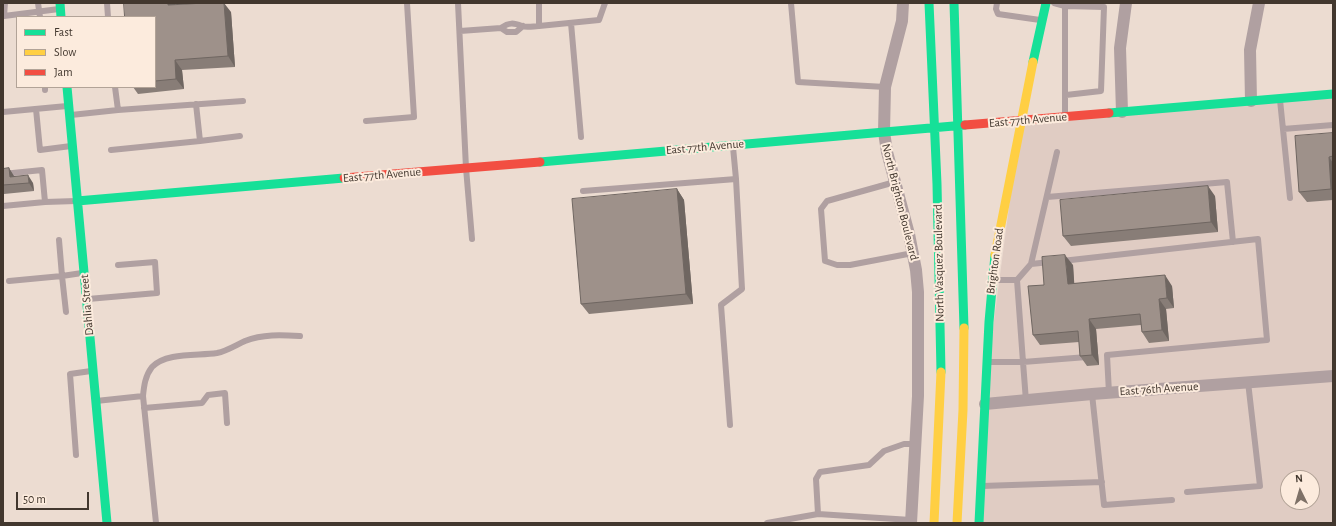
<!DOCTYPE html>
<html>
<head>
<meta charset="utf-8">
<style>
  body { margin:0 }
  #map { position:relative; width:1336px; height:526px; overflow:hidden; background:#ecdcd1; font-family:"Alegreya Sans",sans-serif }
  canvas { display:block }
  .frame { position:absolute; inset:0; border:4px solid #42372e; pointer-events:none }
  .legend { position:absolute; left:16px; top:16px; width:140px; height:72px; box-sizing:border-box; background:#fcebdd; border:1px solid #b2a397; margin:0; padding:5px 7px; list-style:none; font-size:12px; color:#42372e }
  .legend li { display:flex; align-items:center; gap:8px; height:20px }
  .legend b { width:20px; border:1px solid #b2a397 }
  .north { position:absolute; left:1280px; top:470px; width:40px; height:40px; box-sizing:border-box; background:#fcebdd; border:1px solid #b2a397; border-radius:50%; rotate:355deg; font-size:11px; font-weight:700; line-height:16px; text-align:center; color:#42372e }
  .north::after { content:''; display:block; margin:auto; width:14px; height:18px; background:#7e7167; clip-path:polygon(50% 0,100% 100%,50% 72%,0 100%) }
  .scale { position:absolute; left:16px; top:492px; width:73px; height:18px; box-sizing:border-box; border:2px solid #42372e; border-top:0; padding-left:5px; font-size:12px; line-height:14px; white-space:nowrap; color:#42372e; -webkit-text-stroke:3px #fcebdd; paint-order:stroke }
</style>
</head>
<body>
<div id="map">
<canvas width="1336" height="526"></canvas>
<div class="frame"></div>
<ul class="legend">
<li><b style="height:5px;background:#16e098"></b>Fast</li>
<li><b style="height:5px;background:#ffcf43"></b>Slow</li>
<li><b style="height:5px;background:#f24e42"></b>Jam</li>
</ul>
<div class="north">N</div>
<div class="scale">50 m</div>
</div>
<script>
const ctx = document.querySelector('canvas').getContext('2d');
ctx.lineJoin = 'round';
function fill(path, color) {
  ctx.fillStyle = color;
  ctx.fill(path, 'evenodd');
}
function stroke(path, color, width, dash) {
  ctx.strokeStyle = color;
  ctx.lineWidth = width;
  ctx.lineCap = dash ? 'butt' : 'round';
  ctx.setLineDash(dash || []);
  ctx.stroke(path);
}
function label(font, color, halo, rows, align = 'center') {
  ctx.font = font + ' "Alegreya Sans",sans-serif';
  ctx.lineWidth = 4;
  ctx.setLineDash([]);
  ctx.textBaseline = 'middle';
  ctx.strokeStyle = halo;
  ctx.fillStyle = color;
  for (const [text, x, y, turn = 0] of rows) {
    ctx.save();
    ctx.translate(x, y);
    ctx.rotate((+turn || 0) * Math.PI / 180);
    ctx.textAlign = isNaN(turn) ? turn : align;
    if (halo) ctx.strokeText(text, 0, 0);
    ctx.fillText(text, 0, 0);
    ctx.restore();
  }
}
const industrial = new Path2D(`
  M1333,93V523H979L986,381L1020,124ZM1288,478H1312V502H1288Z`);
const lane = new Path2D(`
  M5,3L4,16L59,9
  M38,3L40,17
  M107,3L108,17
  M458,3L466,168L472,239
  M539,3V26L599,20L605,3
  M791,3L798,82L885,87
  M997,3L996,9L998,14L1040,20
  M1054,3L1065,6V115
  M1065,6L1104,7L1101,91L1066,95
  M571,23L581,137
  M501,28C509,22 514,23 522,26C527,28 534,26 539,26
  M460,31L501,28L507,32H516L523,26
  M45,87V90
  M1280,100L1290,198
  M36,109L40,150L71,146
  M118,110L243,101
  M3,112L67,106
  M71,115L118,110L115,87
  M366,121L414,117L407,3
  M1283,129L1333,125
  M200,141L240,136
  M111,150L200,141L196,104
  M3,174L42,170L45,202L3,206
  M895,182L827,201L821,209L825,261L837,265H850L913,253
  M583,191L736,179L733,147
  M1047,197L1227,182L1233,242
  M45,202L76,201
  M59,240L62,276L82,273
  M1062,261L1258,239L1267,340L1107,355L1109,393
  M1031,264L1057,152
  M993,280H1017L1031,264L1050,262
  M9,281L62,276L66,312
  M88,299L157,293L155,262L118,265
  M987,362H1023L1017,280
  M1092,394L1104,505L1172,500
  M143,396C144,386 145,376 152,367C166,352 198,356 217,353C227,351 236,345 245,341C263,334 281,335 300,336
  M96,401L143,396L156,523
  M1026,401L1023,362L1087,357
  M144,408L202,403L208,395L225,393L227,423
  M730,425L721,305L742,289L736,179
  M76,455L70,374L91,371
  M982,486L1102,482
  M1187,492L1260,486L1248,382
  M818,514L816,479L820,472L869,465L884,451L904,444H916
  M767,523L818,514L911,520`);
const street = new Path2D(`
  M903,3L902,21L885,87L884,132L887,152L909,234L916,270L918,292V396L911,523
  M1251,101L1250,50L1259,3
  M1122,112L1120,48L1126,3
  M985,404L1092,394L1333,376`);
const fast = new Path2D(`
  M60,3L61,17
  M929,3L937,184L941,372
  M954,3L964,328
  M1033,62L1046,3
  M67,87L107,523
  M1109,113L1333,94
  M540,162L965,125
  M77,201L344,178
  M979,523L989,322L995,255`);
const slow = new Path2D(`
  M995,255L1033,62
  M934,523L941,372
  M957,523L963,410L964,328`);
const jam = new Path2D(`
  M965,125L1109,113
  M344,178L540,162`);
const wall = new Path2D(`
  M175,5L231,12L235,67L182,70L184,89L138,94L133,87H155V17Z
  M1333,133V200L1307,202L1299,192Z
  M9,168L14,177L33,183L34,191L4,194L3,193V169Z
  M677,189L684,200L693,304L589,314L581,304Z
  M1215,196L1218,232L1071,246L1063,236Z
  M1073,265L1074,283L1172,286L1174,308L1166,309L1169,341L1149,343L1142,332L1141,325L1096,329L1099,365L1087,366L1080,356L1079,342L1040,345L1033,335L1044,285Z`);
const shadedWall = new Path2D(`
  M168,3H175L176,16L168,5Z
  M224,3L231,12L235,67L228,56Z
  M175,60L182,70L184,89L176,79Z
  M1329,157L1333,163V192L1331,189Z
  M9,168L14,176L15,185L10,177Z
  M28,175L33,183L34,191L29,183Z
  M1208,186L1215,196L1218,232L1211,222Z
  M677,189L684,200L693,304L686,294Z
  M1065,255L1073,265L1075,294L1068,284Z
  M1165,275L1172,286L1174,308L1167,298Z
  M1159,299L1166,309L1169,341L1162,330Z
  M1089,319L1096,329L1099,365L1092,355Z`);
const building = new Path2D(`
  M124,3H168V5L205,3H224L228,56L175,60L176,79L155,81V17H125Z
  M1333,133V156L1329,157L1331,189L1299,192L1295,136Z
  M9,168L10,177L28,175L29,183L3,185V169Z
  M1208,186L1211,222L1063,236L1060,200Z
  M677,189L686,294L581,304L572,199Z
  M1065,255L1068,284L1165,275L1167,298L1159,299L1162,330L1142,332L1140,314L1089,319L1092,355L1080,356L1078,331L1033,335L1028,286L1044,285L1042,257Z`);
const streetNames = [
  ["East 77th Avenue",1028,120,-5],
  ["East 77th Avenue",705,147,-5],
  ["East 77th Avenue",382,175,-5],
  ["North Brighton Boulevard",900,202,76],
  ["Brighton Road",995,261,-82],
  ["North Vasquez Boulevard",939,263,-91],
  ["Dahlia Street",87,305,-95],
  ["East 76th Avenue",1159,389,-4]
];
fill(industrial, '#e0ccc3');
stroke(lane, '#b0a0a1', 6);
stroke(street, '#b0a0a1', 12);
stroke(fast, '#16e098', 9);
stroke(slow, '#ffcf43', 9);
stroke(jam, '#f24e42', 9);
fill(wall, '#887d77');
fill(shadedWall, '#6f6661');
fill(building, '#9e918a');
stroke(building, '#6f6661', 1);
label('12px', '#42372e', '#fcebdd', streetNames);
</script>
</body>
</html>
